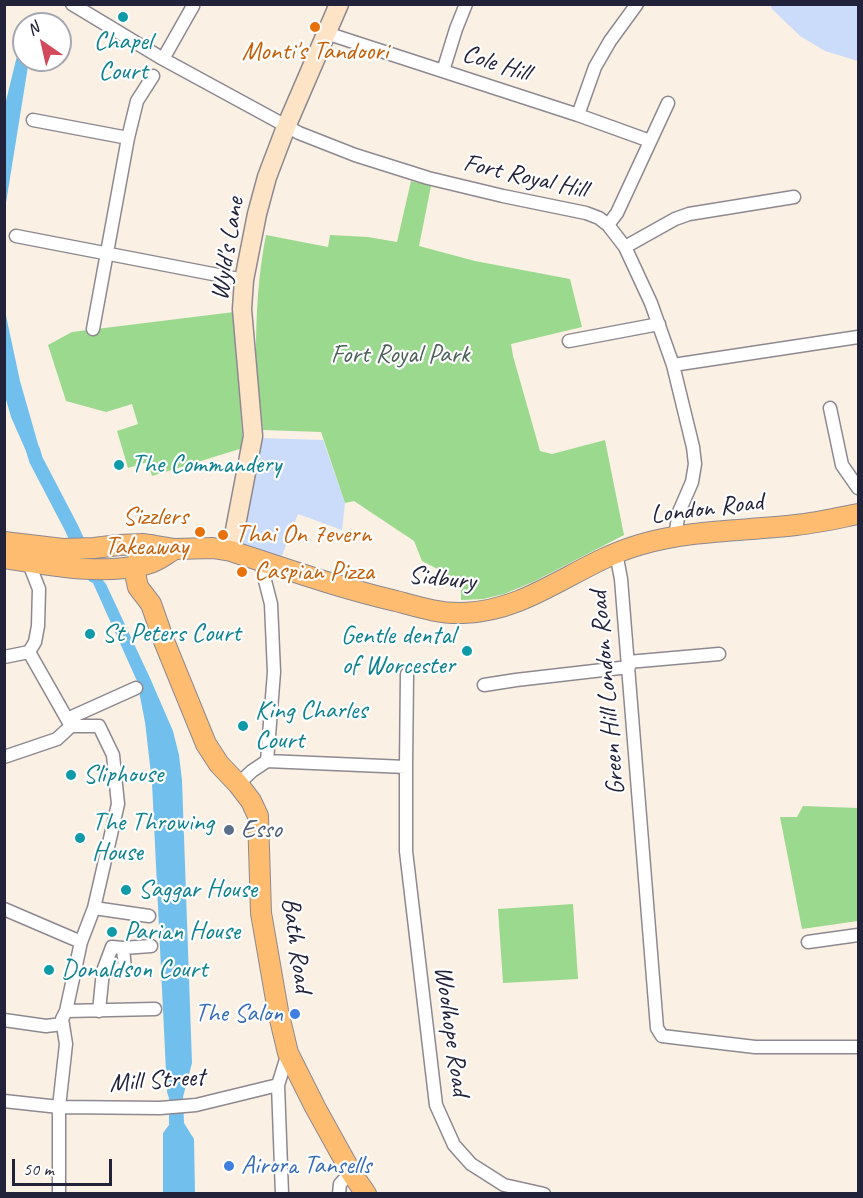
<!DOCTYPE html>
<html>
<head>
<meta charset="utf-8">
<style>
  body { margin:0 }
  #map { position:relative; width:863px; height:1198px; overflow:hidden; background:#fbf0e4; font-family:Caveat,sans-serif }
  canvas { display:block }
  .frame { position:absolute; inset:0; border:6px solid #22223b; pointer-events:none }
  .north { position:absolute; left:12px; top:12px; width:60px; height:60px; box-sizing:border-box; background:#fff; border:2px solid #a7a7b1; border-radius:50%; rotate:326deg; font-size:16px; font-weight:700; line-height:24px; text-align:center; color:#22223b }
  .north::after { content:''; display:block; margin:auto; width:21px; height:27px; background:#d1495b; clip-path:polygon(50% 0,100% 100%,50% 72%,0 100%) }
  .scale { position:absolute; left:12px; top:1159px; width:100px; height:27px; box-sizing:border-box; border:3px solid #22223b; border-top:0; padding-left:8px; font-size:18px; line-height:21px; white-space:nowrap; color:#22223b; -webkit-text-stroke:4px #fff; paint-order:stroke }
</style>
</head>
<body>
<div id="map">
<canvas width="863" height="1198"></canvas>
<div class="frame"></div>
<div class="north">N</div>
<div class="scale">50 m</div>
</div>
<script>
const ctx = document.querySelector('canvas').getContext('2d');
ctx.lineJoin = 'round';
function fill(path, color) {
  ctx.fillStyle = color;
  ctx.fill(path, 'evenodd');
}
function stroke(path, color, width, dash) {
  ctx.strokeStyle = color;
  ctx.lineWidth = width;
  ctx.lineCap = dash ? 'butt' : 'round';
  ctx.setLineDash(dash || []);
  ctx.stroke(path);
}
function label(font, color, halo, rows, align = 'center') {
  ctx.font = font + ' Caveat,sans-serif';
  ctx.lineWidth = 4.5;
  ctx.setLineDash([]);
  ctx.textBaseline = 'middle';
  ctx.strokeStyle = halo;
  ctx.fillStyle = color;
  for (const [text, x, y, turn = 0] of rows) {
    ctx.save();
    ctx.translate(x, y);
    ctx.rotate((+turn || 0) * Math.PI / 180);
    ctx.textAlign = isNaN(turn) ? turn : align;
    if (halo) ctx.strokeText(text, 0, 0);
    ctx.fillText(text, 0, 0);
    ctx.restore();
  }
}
const built = new Path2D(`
  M770,5H858V61L825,51L800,36L772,9Z
  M259,438L323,440L345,503L342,530L298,514L281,558L238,543Z`);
const green = new Path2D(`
  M411,181L431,186L419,246L475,261L570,279L582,327L511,344L513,356L540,451L552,454L605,440L624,535L533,582L504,594L483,599L461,600V581L422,561L414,541L354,501L345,503L321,432L263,430C261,405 257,380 256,355C256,315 258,275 266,235L328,247L330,235L368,237L397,242Z
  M234,312L243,448L152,476L148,462L128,468L117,431L138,424L132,404L106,412L66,401L48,345L72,332Z
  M803,806L858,808V921L802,929L780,817H797Z
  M573,904L578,979L503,983L498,909Z`);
const water = new Path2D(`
  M24,27V60H29L5,209V105Z
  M5,311L20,381L44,465L33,467L11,417L5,396Z
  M87,561L106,584L150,678L173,731L179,755L182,780L192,1063L183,1097L184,1123L194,1139L195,1193H163V1133L169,1125V1098L167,1092L152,783L145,722L137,681L93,583Z`);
const canal = new Path2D(`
  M33,450L36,460L71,527L94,576`);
const street = new Path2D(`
  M72,4L163,59L299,133L355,155L428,178L503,196L586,213L599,218L608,225L625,247L651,303L673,365L693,447L695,464L692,482L679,512L675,536
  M326,33L578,115L650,141
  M163,59L193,6L191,4
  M443,71L456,29L466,4
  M578,115L595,67L610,41L637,4
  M33,120L128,138
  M608,225L617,213L668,103
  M16,236L244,280
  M625,247L675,219L689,214L794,197
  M93,329L128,138L137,101L153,76
  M569,341L659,324
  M673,365L858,337
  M830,408L842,465L858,488
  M616,553L621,579L657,1028L662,1036L755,1047H858
  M28,561L39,589L38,626L35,642L29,652
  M260,561L271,604L274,672L267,761
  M29,652L71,726H99L113,755L118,804L94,908L81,942L66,1011L62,1019L66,1044L59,1107V1194
  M4,657L29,652
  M628,662L719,654
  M484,685L516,680L629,667
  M67,719L136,688
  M4,757L57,739L71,726
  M267,761L406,767V851L436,1105L454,1145L471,1164L504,1185L544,1194
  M406,767L407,674
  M238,784L252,771L267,761
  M94,908L149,916
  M4,909L81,942
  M808,942L858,935
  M103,971L125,969L123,948
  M66,1011L155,1009
  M99,1011L103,971L112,947L123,948L151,946
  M4,1020L46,1026L63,1024
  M4,1101L59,1107L160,1108L196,1105L278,1085
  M282,1194L278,1085L288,1053
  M339,1194L340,1184L351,1172`);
const secondary = new Path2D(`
  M231,551L253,436L242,309L244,280L257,214L267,177L286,127L339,4`);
const primary = new Path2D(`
  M4,542L63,549L94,548L119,545L144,544L175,549L213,548L231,551C286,569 340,588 396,601C418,607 440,614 463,613C530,611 577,563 639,545C689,530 744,531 796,525C817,523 838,518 858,514
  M152,545L143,551L135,566L136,578L138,587L151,604L164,641L206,744L219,764L238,784L251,801L258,816L261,913L278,1011L288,1053L315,1107L351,1172L366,1194
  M4,558C51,565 100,576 147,564C157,562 166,554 175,549`);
const markers = [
  [123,17,6,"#0f9aa8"],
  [315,27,6,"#e8710a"],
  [119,465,6,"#0f9aa8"],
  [200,532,6,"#e8710a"],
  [223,535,6,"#e8710a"],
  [242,572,6,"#e8710a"],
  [90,634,6,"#0f9aa8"],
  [467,651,6,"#0f9aa8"],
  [243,726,6,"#0f9aa8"],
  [71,775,6,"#0f9aa8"],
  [229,830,6,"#5c6f8a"],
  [80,838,6,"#0f9aa8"],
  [126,890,6,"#0f9aa8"],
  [112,932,6,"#0f9aa8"],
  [49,970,6,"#0f9aa8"],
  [295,1014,6,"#3f7fe0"],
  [229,1166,6,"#3f7fe0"]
];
const cultureNames = [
  ["Chapel",123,42,"center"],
  ["Court",123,72,"center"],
  ["The Commandery",131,465],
  ["St Peters Court",102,634],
  ["Gentle dental",455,636,"right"],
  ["of Worcester",455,666,"right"],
  ["King Charles",255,711],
  ["Court",255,741],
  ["Sliphouse",83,775],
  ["The Throwing",92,823],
  ["House",92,853],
  ["Saggar House",138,890],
  ["Parian House",124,932],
  ["Donaldson Court",61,970]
];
const foodNames = [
  ["Monti's Tandoori",315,52,"center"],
  ["Sizzlers",188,517,"right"],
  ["Takeaway",188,547,"right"],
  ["Thai On 7evern",235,535],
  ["Caspian Pizza",254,572]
];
const streetNames = [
  ["Cole Hill",496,64,18],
  ["Fort Royal Hill",525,177,13],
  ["Wyld's Lane",228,249,-81],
  ["London Road",707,509,-7],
  ["Sidbury",442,579,6],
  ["Green Hill London Road",608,693,-95],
  ["Bath Road",296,945,82],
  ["Woolhope Road",451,1031,82],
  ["Mill Street",157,1081,-4]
];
const parkNames = [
  ["Fort Royal Park",400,355]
];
const serviceNames = [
  ["Esso",241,830]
];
const shopNames = [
  ["The Salon",283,1014],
  ["Airora Tansells",241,1166,"left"]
];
fill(built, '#cadcf9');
fill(green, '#9bd98e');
fill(water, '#71bfec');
stroke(canal, '#71bfec', 14);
stroke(street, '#8e8990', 15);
stroke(secondary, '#8e8990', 21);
stroke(primary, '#8e8990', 22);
stroke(street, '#fff', 12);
stroke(secondary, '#fee4c6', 18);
stroke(primary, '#fdbc70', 20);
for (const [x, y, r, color] of markers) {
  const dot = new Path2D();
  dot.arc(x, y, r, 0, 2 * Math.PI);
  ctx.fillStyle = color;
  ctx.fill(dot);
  stroke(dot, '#fff', 2);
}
label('26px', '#0d838f', '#fff', cultureNames, 'left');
label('26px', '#c56008', '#fff', foodNames, 'left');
label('26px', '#22223b', '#fff', streetNames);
label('26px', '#4c6258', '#fff', parkNames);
label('26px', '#4e5e75', '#fff', serviceNames, 'left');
label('26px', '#366cbe', '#fff', shopNames, 'right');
</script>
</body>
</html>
